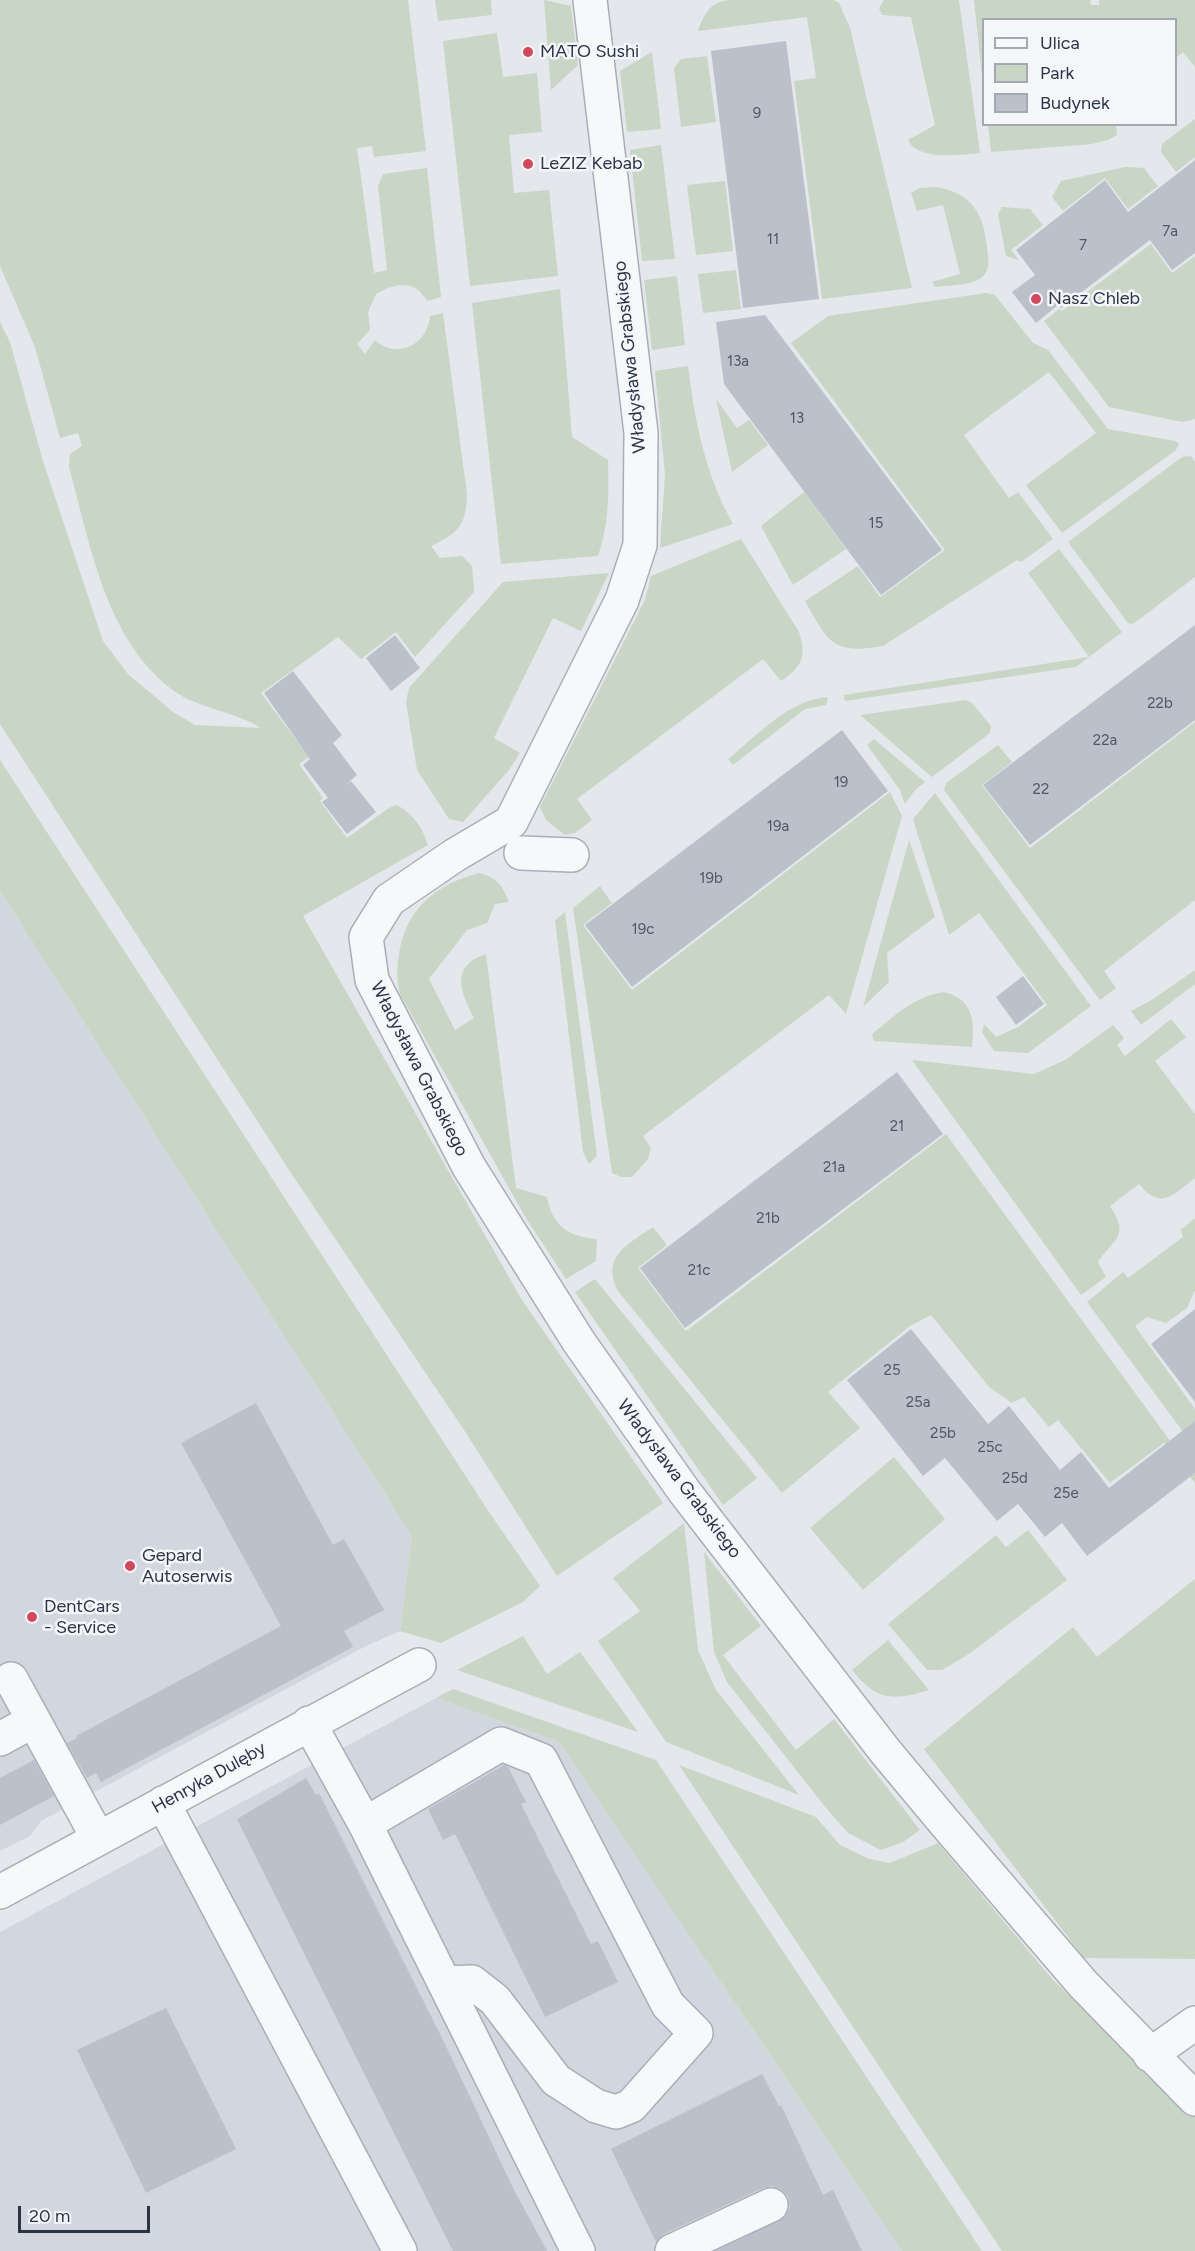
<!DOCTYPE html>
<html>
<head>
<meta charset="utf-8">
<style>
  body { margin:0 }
  #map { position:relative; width:1195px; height:2251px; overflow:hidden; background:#e4e7ec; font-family:Figtree,sans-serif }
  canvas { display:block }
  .legend { position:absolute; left:982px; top:18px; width:195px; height:108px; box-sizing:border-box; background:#f4f6f9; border:2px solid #a4a8b1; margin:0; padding:8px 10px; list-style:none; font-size:18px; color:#2b3445 }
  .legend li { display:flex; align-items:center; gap:12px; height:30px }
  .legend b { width:30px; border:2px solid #a4a8b1 }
  .scale { position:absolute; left:18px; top:2206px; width:132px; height:27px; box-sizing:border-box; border:3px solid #2b3445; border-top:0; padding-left:8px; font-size:18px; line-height:21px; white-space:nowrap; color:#2b3445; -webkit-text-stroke:4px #f4f6f9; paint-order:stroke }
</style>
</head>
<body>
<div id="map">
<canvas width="1195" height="2251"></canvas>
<ul class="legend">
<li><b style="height:8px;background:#f7f8fa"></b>Ulica</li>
<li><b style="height:16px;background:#c9d6c5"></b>Park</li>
<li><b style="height:16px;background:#bbc0ca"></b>Budynek</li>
</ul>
<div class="scale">20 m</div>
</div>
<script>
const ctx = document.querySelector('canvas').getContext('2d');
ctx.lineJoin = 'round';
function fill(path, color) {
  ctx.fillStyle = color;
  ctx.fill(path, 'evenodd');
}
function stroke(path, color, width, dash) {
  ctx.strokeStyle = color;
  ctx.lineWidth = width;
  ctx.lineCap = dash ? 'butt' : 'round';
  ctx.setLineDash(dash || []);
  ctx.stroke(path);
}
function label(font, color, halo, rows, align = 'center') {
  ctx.font = font + ' Figtree,sans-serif';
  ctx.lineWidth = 5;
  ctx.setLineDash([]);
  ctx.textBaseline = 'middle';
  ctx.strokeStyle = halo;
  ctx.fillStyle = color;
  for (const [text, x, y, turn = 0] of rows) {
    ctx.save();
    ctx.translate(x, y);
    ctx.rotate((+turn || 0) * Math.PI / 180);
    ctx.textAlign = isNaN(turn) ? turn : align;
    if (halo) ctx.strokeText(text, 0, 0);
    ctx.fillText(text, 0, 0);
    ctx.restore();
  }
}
const built = new Path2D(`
  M0,891L412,1536L400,1631L364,1647L41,1821L30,1836L0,1851Z
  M436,1698L559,1742L902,2251H0V1932Z`);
const green = new Path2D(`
  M0,0H408L426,151L374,157L372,146L357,148L374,273L387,270L378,186L383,174L427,168L441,297L427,301C414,279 396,283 376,294L368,312L370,330L357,344L365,354L375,340C396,360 428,345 430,316L443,313L467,494C466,525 459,533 431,546L440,558L462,556L472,566L474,592L415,657L396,632L361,659L338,637L261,693L309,757L299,764L323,798L320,801L347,838L389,808L397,805C414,815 422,827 428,845L303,916L522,1300L663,1503L557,1576L466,1433L291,1173L0,724V322L10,342L43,461L103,641L128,674L173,712L195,725L261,728C238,713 197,707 177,693C106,644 90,543 69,467L70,454L82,446L78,433L60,438L35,347L0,266Z
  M435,0H491L492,15L438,21Z
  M544,0L571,6L578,65L551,90Z
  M729,0H834L839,3L850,28L912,288L822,299L794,81L816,78L807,17L698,31C704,14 710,2 729,0Z
  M884,0H959L980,153C962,155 917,161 908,140L935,125L911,17L882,15L879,8Z
  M974,0H1090L1091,5H1099V0H1195V67L1183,52L1176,58V20H984L983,85Z
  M497,33L503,77L537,73L542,132L509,135L514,193L549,190L558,276L470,286L443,41Z
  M652,52L661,129L627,132L620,71Z
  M707,56L716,122L681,127L674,68L681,59Z
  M1195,119V157L1176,172L1161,152L1162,144Z
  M988,125H1116L1117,135L1108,140L1092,144L991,152Z
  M661,145L675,259L642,261L630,150Z
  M1125,167L1144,168L1158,186L1128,209L1105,178L1063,211L1052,197L1061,181Z
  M725,181L733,251L696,255L687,185Z
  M935,187C971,192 984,213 987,248C988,257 991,267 984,275C976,286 948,285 935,287L932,282L960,274L943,205L917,211L911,193L919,188Z
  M1002,207L1030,209L1043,225L1011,250L1019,260L1006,256L998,214Z
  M1151,244L1172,273L1195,256V419L1182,422L1109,407L1044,321L1059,309L1062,311Z
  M736,270L741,309L703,313L698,274Z
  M677,276L685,345L652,350L644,280Z
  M560,289L572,437L608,460C609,494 609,524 598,556L501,564L472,303Z
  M986,293L995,295L1033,343L1048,350L1108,429L1175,441L1179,444L1176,450L1062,533L1026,485L1096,433L1049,372L964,435L1009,498L1018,492L1053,539L1021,562L1017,560L883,646C832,655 828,642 805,601L858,566L880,597L945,550L791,343L828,316Z
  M688,366C695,422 705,474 733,524L660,548L665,474L655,371Z
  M716,399L737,428L749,420L768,445L732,472Z
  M1191,456L1195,462V577L1133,624L1128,623L1068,542L1182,457Z
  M804,492L846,549L793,585L761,526Z
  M741,539L799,632C807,656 802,667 781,681L763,659L577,799L592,820L575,833L565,835L546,820L540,807L645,600L651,576Z
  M1059,549L1122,632L1076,667L845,701L844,695L1089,657L1028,573Z
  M609,573L581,631L553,618L494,738L520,753L509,770L463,822L449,819L417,770L406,702L409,688L503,582Z
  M828,697L826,705L805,709L733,765L728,759C758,735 788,700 828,697Z
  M966,700L972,703L991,726L990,733L932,777L860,715Z
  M1195,722V900L1104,971L1116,988L1100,1000L944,790L946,783L998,745L1012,762L982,785L1030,848Z
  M874,739L925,782L915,790L905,804L900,790L867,745Z
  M0,760L489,1512L540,1586L523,1602L441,1643L400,1631L412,1536L0,891Z
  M890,792L902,816L846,1014L829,995L643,1136L651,1148L648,1159L632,1177H621L612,1173L573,908L600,886L612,903L583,925L632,990Z
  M935,793L1091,1006L1028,1053L994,1051L982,1032L984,1024L996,1037L1018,1027L1047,1005L979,913L949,935L913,819Z
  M909,840L935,917L887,953L889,982L863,1007Z
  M479,873C496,877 503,886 509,902L495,904L487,923L467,930L429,979L455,1030L474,1018C460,991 450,966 486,954L516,1188L547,1197C552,1225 568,1237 597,1239L596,1261L566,1279L527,1220L400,994C396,978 397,964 400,948C409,905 439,884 479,873Z
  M565,912L597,1156L589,1164L583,1152L555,920Z
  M1195,970V984L1141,1025L1131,1011L1150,1001Z
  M944,992C973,999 975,1021 972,1047L874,1041L872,1034C895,1016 914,996 944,992Z
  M1171,1019L1186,1037L1155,1061L1195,1114V1178C1173,1195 1161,1211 1139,1184L1110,1206C1130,1237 1115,1237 1098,1262L1106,1277L1081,1295L912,1060L1034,1074L1065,1060L1113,1025L1124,1038L1117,1045L1125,1056Z
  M946,1134L1195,1475V1483L1164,1443L1110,1483L1058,1420L1049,1427L1024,1397L1012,1403L989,1387L931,1315L910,1326L828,1392L860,1428L782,1493L618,1291C601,1256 627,1245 653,1227L667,1245L638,1268L686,1331Z
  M1195,1218V1290L1187,1308L1166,1323L1147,1317L1135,1326L1195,1409V1448L1087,1302L1123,1272L1128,1278L1183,1237L1181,1230Z
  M595,1279L757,1478L723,1505L575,1292Z
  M894,1457L945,1519L863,1590L810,1528Z
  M684,1523L698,1650L716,1690L799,1795L666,1742L598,1641L640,1611L613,1578Z
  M1028,1530L1067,1580L969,1654L942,1670H927L888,1624L996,1535L1006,1547Z
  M704,1552L761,1626L723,1655L796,1750L834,1719L920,1830L903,1842L881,1850L848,1833L826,1808L727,1682L714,1652Z
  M1195,1579V1959L1084,1958L924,1749L1073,1627L1097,1657Z
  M523,1636L547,1674L580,1652L638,1732L457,1670Z
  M888,1640L929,1690C892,1701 877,1701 852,1670Z
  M453,1689L656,1760L982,2251H902L559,1742L436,1698Z
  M679,1765L816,1817L840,1845L869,1859L890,1863L938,1843L1053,1980L1195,2116V2251H1002Z`);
const building = new Path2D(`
  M786,41L819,299L743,308L711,51Z
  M1195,160V253L1172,270L1150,240L1061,308L1058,305L1036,323L1012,292L1035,275L1016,250L1105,180L1128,212Z
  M765,315L942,550L881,595L724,384L716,322Z
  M1195,625V720L1030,845L983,785Z
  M395,635L420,668L391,691L366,658Z
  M293,671L342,735L333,743L357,775L343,787L351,781L376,812L347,834L322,802L328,798L303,765L310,759L264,693Z
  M842,730L888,791L632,987L585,925Z
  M1023,976L1044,1004L1016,1025L996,997Z
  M897,1072L943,1134L685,1328L640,1268Z
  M1195,1309V1402L1151,1344Z
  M911,1329L988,1424L1009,1406L1060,1470L1081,1452L1109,1488L1195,1421V1473L1087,1556L1062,1523L1045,1537L1018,1504L997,1521L945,1458L923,1476L847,1380Z
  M256,1403L333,1545L344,1539L384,1610L344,1631L353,1647L101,1782L96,1773L87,1778L67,1743L77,1738L76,1736L281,1626L181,1443Z
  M34,1760L54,1796L0,1825V1778Z
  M504,1765L508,1767L526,1802L521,1804L591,1944L598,1941L618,1982L545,2017L455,1834L443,1840L428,1809Z
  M306,1778L316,1795L319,1793L445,2044L513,2188L547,2251H453L237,1819Z
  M166,2008L236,2149L146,2193L77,2050Z
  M762,2074L779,2106L781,2105L823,2195L833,2190L862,2251H716L786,2216L790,2207L788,2197L781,2189L772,2186L763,2188L664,2234L656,2242L611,2149Z`);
const minor = new Path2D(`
  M590,0L641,433L640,545L622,600L511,822L455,855L389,900L366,937L372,980L469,1167L579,1342L684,1491L885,1751L945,1823L1083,1984L1195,2099
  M521,853L572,855
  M11,1679L98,1838
  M309,1723L365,1824L578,2251
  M0,1739L33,1721
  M163,1803L400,2251
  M365,1824L501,1744L541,1760L668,2005L696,2033L631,2106L616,2112L596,2106L556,2080L495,2000L472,1982L444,1983
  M0,1892L419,1665
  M1150,2055L1195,2023
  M672,2251L771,2205`);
const markers = [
  [528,52,6,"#d1495b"],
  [528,164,6,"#d1495b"],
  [1036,299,6,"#d1495b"],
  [130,1566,6,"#d1495b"],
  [32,1617,6,"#d1495b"]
];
const numberNames = [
  ["9",757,114],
  ["7a",1170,232],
  ["11",773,240],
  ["7",1083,246],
  ["13a",738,362],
  ["13",797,419],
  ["15",876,524],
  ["22b",1160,704],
  ["22a",1105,741],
  ["19",841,783],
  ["22",1041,790],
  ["19a",778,827],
  ["19b",711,879],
  ["19c",643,930],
  ["21",897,1127],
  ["21a",834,1168],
  ["21b",768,1219],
  ["21c",699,1271],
  ["25",892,1371],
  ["25a",918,1403],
  ["25b",943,1434],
  ["25c",990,1448],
  ["25d",1015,1479],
  ["25e",1066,1494]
];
const poiNames = [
  ["MATO Sushi",540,52],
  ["LeZIZ Kebab",540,164],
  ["Nasz Chleb",1048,299],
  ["Gepard",142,1556],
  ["Autoserwis",142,1577],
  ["DentCars",44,1607],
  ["- Service",44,1628]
];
const streetNames = [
  ["Władysława Grabskiego",630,357,-96],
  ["Władysława Grabskiego",419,1069,63],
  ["Władysława Grabskiego",679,1479,53],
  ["Henryka Dulęby",209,1778,-29]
];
fill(built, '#d2d6de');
fill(green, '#c9d6c5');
fill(building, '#bbc0ca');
stroke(minor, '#a9aeb7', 36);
stroke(minor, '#f7f8fa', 33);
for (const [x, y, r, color] of markers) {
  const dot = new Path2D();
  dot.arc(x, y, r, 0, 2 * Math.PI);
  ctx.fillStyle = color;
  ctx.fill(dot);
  stroke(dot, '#f4f6f9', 2);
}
label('15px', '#4f5766', null, numberNames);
label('18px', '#2b3445', '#f4f6f9', poiNames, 'left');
label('18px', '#2b3445', '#f4f6f9', streetNames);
</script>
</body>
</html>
